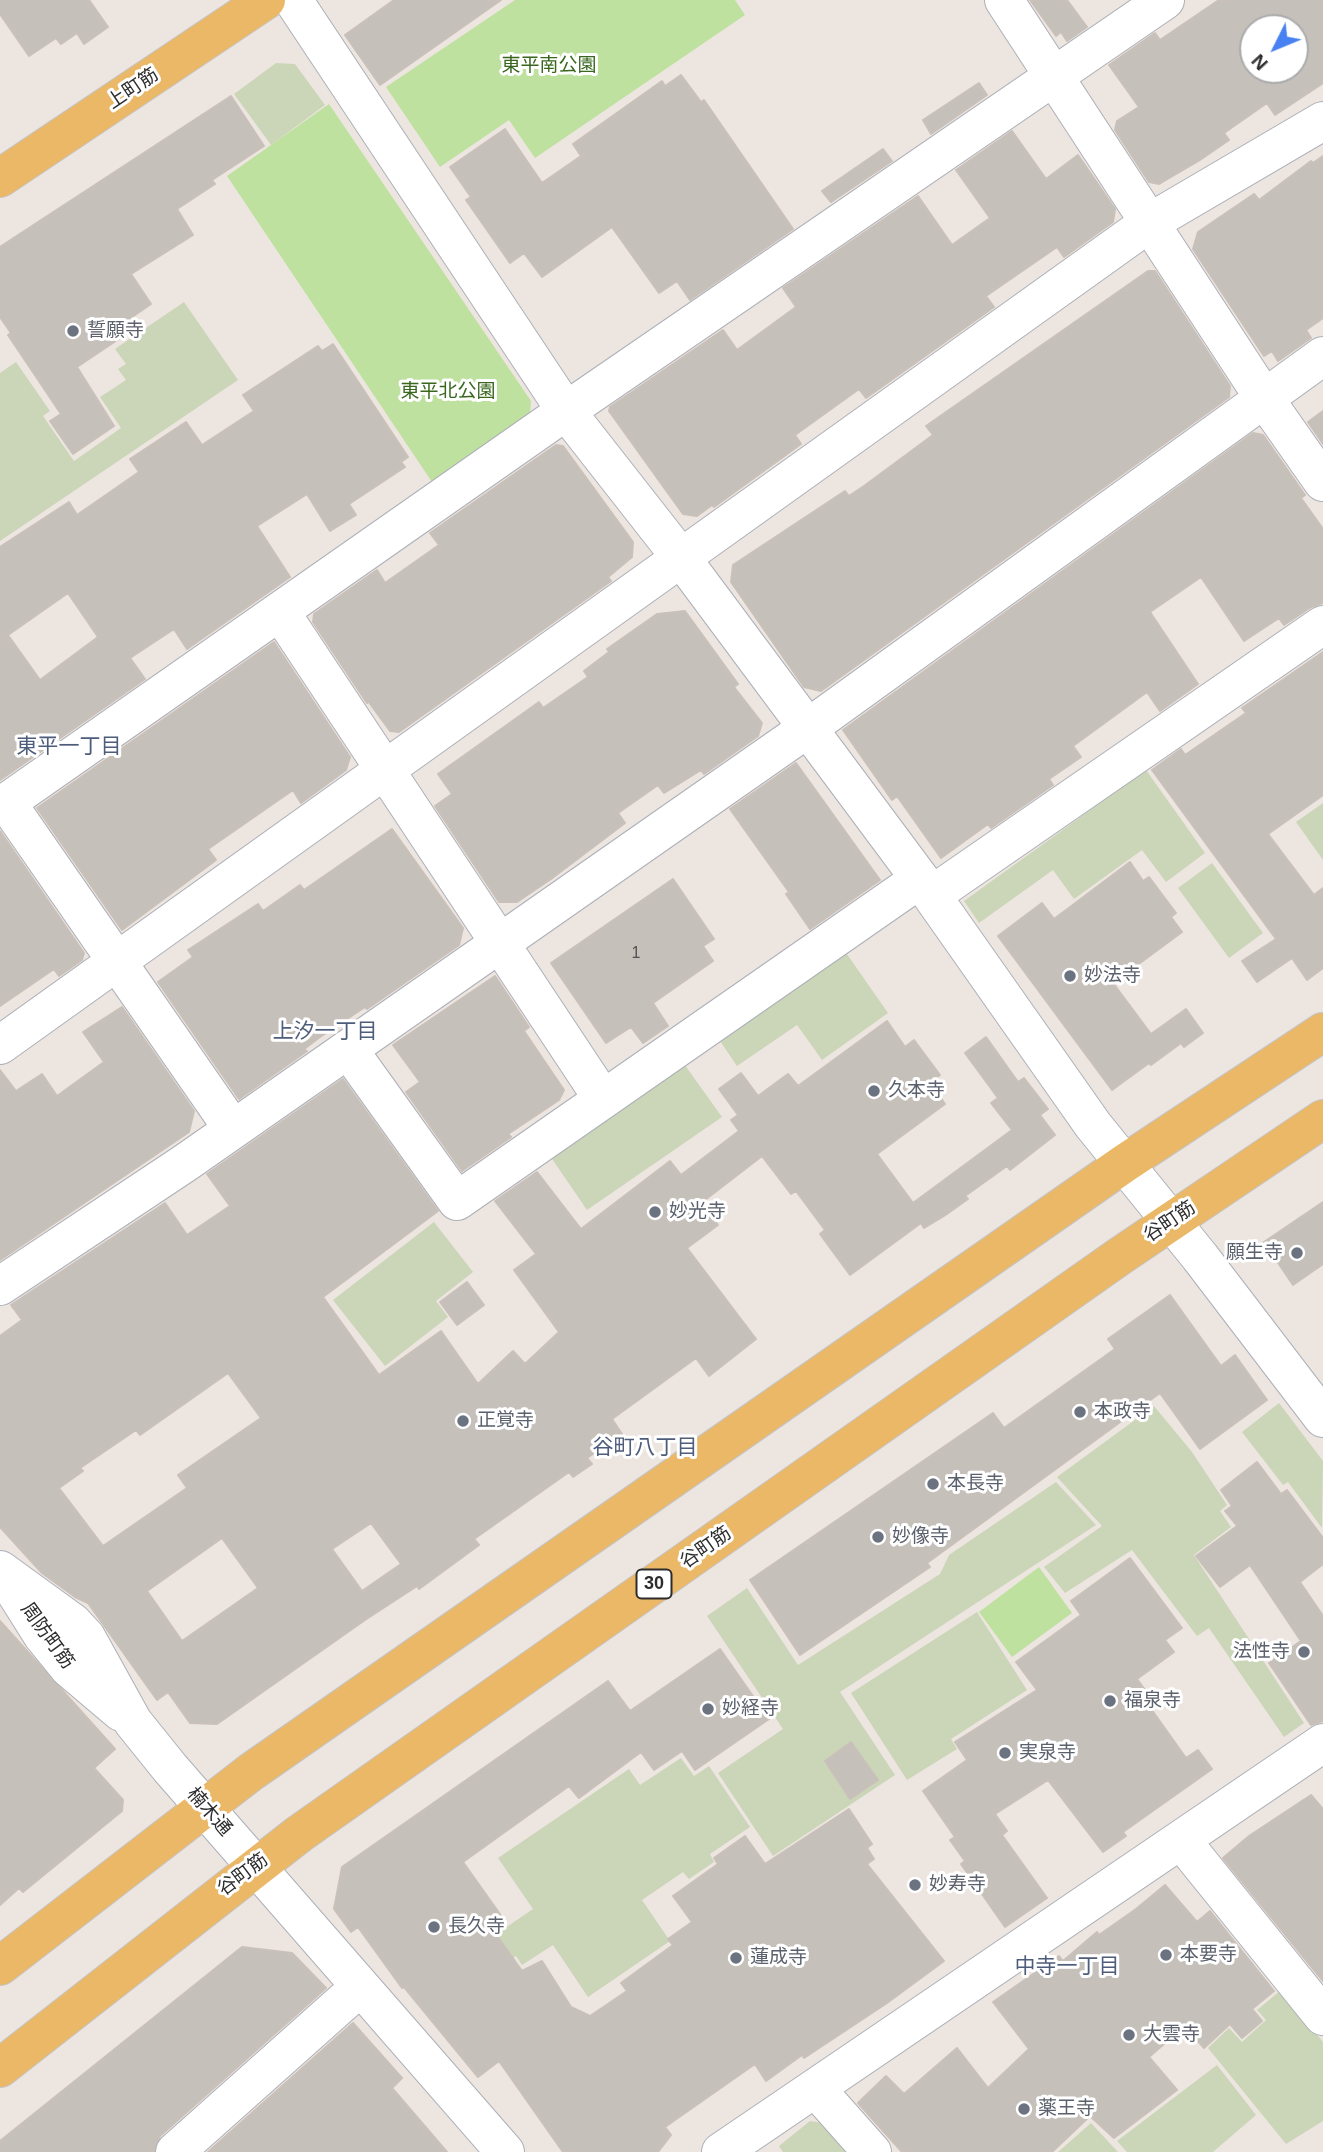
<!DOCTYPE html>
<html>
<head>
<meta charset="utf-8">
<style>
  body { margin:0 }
  #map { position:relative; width:1323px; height:2152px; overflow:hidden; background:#ede5e0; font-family:Helvetica,sans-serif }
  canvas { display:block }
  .north { position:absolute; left:1239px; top:14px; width:70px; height:70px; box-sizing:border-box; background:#fff; border:2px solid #ababab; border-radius:50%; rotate:227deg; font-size:19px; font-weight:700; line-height:28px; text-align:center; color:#2c2c2c }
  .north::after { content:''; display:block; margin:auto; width:24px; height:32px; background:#4881f1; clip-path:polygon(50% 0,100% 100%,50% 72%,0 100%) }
</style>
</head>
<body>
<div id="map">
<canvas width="1323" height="2152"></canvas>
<div class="north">N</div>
</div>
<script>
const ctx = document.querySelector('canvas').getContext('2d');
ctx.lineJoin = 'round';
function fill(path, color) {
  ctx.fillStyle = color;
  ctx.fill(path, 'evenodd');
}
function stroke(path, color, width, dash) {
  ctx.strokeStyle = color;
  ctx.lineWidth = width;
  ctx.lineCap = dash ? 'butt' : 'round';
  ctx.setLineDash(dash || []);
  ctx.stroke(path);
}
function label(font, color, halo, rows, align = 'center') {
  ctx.font = font + ' Helvetica,"Noto Sans JP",sans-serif';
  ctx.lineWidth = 6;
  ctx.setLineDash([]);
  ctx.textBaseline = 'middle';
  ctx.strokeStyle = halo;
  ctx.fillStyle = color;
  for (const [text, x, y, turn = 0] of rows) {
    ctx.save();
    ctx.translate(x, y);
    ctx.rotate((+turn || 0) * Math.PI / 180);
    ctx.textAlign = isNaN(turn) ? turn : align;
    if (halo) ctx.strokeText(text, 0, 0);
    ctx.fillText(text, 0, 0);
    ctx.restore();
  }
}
const green = new Path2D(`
  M515,0H735L745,15L535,158L509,120L440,167L386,87Z
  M329,104L531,401L530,413L432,482L227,176Z
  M1039,1567L1072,1613L1012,1657L979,1612Z`);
const cemetery = new Path2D(`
  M276,63L295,64L325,105L271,145L234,94Z
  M184,302L238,380L0,541V373L16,362L50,411L43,416L74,461L121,428L100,397L126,380L118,369L126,364L115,349Z
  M1146,770L1205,853L1166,882L1142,850L1074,899L1053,870L979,923L964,901Z
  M1323,803V860L1296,822Z
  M1212,863L1263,933L1229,958L1178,888Z
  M842,947L888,1013L822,1060L797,1025L737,1066L716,1035Z
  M682,1061L722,1117L587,1210L548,1153Z
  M434,1222L473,1272L436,1301L448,1317L385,1366L333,1300Z
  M1279,1403L1323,1461L1322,1528L1288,1482L1283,1485L1242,1432Z
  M1154,1406L1192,1452L1227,1505L1220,1511L1231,1527L1194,1555L1304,1723L1284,1737L1209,1628L1197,1636L1132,1550L1065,1593L1044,1567L1102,1526L1057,1477Z
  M1056,1482L1096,1525L840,1692L895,1775L773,1856L718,1773L783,1729L707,1616L747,1588L798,1665L940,1574L949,1555Z
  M977,1612L1027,1690L951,1739L957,1749L907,1780L851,1693Z
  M681,1758L694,1776L709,1766L750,1827L710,1854L714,1862L689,1879L683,1872L642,1900L670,1941L588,1997L553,1945L522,1965L516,1956L483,1978L467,1954L533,1909L498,1858L629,1769L640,1785Z
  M1281,1990L1323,2042V2121L1286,2144L1208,2048L1229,2028L1242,2042L1266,2020L1257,2010Z
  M1217,2065L1256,2115L1213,2152H1127L1117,2141Z
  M810,2121L830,2124L856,2152H783L779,2146Z
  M1091,2123L1118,2152H1058Z`);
const building = new Path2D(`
  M0,0H89L108,27L84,44L77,33L61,44L56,38L29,56L0,14Z
  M394,0H501L380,85L345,35Z
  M1030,0H1067L1087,27L1067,41L1061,32L1056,36Z
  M1219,0H1323V83L1275,115L1267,103L1224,133L1229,140L1200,160L1159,184L1149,182L1115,130L1117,121L1139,107L1109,65L1155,33L1160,40ZM1253,28H1295V70H1253Z
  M681,75L701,102L704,100L793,229L690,300L677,281L659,293L612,227L542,277L524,253L510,263L466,200L471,197L450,167L505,129L542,183L581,156L573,144L662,81L665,86Z
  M979,83L987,95L931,134L923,120Z
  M231,96L264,146L212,180L215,184L177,209L193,235L131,274L151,304L132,317L138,326L77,367L114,426L73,454L50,421L61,414L8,335L11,333L0,317V247Z
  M1012,131L1046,179L1078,155L1115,209L1113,222L1064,257L1057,247L986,296L994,307L866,398L859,389L795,435L801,444L714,507L712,505L697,516L683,514L609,411L610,407L723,330L737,350L796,307L783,288L918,196L952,245L990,218L956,170Z
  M883,149L892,161L831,202L822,191Z
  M1323,156V318L1306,330L1311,338L1278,361L1272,351L1264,356L1193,249L1198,232L1254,194L1259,200L1311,161L1313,163Z
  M1148,271H1155L1230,386L1229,397L821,691L804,687L731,582L733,565L845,491L849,496L864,486L933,435L926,426Z
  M333,344L408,457L401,462L405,467L349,504L356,515L330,531L307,494L257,526L290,577L187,649L174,629L130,658L145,679L0,780V547L69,502L77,515L139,472L130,459L186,422L202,445L254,411L243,395L318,346L322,351ZM68,593L98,637L40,680L8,635Z
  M1323,411V444L1308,422Z
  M1253,433L1263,435L1305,495L1301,498L1323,529V603L1311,607L1284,625L1279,618L1244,641L1201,577L1150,612L1198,684L1160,711L1147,692L1073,746L1081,757L1049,779L1053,785L991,828L988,824L941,858L897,796L892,800L843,730Z
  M556,445L563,446L633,542L632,557L608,577L611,581L399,732L390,731L368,701L367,703L313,622L314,614L377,570L385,583L439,545L430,533Z
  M685,611L738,684L734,687L762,723L758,736L704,774L701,770L664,793L658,785L618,813L625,823L551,879L517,902H499L435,806L452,794L438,774L539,702L543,708L588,677L584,671L609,652L607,649L657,614Z
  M274,642L350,757L346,770L301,803L293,790L208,849L216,860L122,930L37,808Z
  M1323,652V795L1268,834L1314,895L1323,888V968L1307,980L1292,958L1257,982L1242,961L1276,939L1152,770L1181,749L1185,755L1246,713L1242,708Z
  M796,763L880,880L810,929L786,894L789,892L730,809Z
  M392,829L463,928L459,945L367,1009L365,1007L320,1037L303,1050L307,1051L239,1099L158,982L193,957L188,950L258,904L263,911L300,885L304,890Z
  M0,831L84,953L82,960L59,976L54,969L0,1006Z
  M1130,862L1143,881L1149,877L1176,913L1171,917L1182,932L1113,983L1151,1034L1186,1009L1203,1033L1184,1047L1181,1043L1151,1065L1149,1063L1112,1090L998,936L1042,903L1054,919Z
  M673,879L714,939L703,946L713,961L653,1003L668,1026L643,1043L631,1027L606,1043L551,963Z
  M495,976L529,1027L524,1031L564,1090L559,1100L508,1134L511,1137L462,1171L406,1092L420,1082L393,1045Z
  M122,1007L194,1111L189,1132L0,1260V1070L16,1091L42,1074L57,1096L104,1062L83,1032Z
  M887,1021L905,1047L914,1040L940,1075L930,1083L945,1104L877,1154L913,1203L1012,1130L991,1103L998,1098L965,1053L986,1037L1018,1082L1024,1078L1048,1109L1040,1115L1055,1135L1010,1170L1007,1166L965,1196L968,1199L944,1216L924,1228L921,1223L850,1275L820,1234L825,1230L796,1191L791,1194L762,1156L701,1203L718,1225L687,1248L756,1339L709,1376L696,1358L612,1419L622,1434L587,1458L592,1464L573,1477L569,1472L474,1539L479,1545L419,1589L417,1586L365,1620L217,1724L190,1723L168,1692L157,1700L88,1603L75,1597L42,1573L0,1527V1336L22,1320L11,1305L165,1203L187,1235L230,1206L207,1174L343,1079L438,1211L323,1297L379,1375L441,1331L478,1384L513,1351L525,1364L559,1332L514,1270L536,1254L495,1201L537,1172L581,1229L670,1161L681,1175L739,1131L731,1120L738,1115L719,1089L741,1073L758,1096L788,1074L798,1086ZM228,1373L261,1418L178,1475L187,1488L103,1546L59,1488L83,1471L80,1468L136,1430L140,1435ZM371,1523L401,1564L362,1591L332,1549ZM222,1538L258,1588L182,1641L147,1591Z
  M1323,1202V1264L1293,1285L1264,1242Z
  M467,1282L484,1305L457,1325L440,1302Z
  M1170,1295L1221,1366L1235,1355L1267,1400L1200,1449L1160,1393L927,1563L930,1567L800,1655L750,1580L993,1413L1004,1428L1115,1349L1108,1339Z
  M1257,1462L1281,1494L1287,1490L1323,1538V1564L1300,1582L1323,1616V1721L1311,1725L1269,1663L1301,1641L1250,1565L1220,1587L1196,1556L1237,1526L1225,1511L1232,1506L1221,1490Z
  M1130,1558L1182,1628L1165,1640L1174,1652L1137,1679L1154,1702L1149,1706L1186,1758L1198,1750L1212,1769L1123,1832L1126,1836L1103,1852L1048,1780L995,1814L1007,1831L1002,1835L1047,1898L1005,1927L961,1864L965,1861L950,1840L955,1837L923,1791L967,1760L955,1742L1037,1690L1016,1662L1081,1615L1071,1601Z
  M0,1621L115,1749L94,1768L123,1800L122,1811L23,1892L19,1888L0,1905Z
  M720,1649L769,1719L695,1770L682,1751L654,1770L641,1752L579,1798L569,1786L463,1862L502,1917L490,1926L522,1971L542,1961L571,2007L590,2016L627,1991L621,1983L673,1945L668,1939L692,1922L673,1896L718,1864L714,1858L745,1836L765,1864L849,1809L872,1844L867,1848L874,1859L867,1864L944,1961L887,2003L804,2058L802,2055L766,2081L755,2064L665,2127L671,2135L658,2152H563L499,2061L478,2077L404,1987L402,1988L358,1927L351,1932L334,1909L342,1867L608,1681L630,1711Z
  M851,1742L878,1780L850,1799L825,1761Z
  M1311,1795L1323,1809V1981L1223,1858L1249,1836Z
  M1165,1885L1197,1922L1210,1911L1274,1991L1252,2009L1262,2021L1242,2038L1230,2024L1204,2048L1185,2026L1149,2057L1177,2090L1114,2138L1090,2116L1052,2152H902L858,2103L886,2076L904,2094L957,2048L988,2088L1029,2049L993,2002L1059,1956L1063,1961L1097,1932L1099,1935L1136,1909Z
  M242,1947L292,1953L326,1988L160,2136L154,2152H0V2141Z
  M353,2023L402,2078L392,2088L447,2152H208Z`);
const minor = new Path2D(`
  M293,0L566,411L682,559L920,879L1093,1125L1200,1257L1323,1418
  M1004,0L1264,398L1323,482
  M281,613L603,1099
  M7,803L233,1129
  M0,807L566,411L1165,0
  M932,895L1323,625
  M0,1045L1149,223L1323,121
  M348,1049L457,1201L920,879
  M0,1286L185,1163L808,728L1323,356
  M0,1570L73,1623L86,1637L133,1722L170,1768L505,2152
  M14,1590L43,1636L69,1668L121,1712
  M1181,1840L1323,2016
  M816,2089L872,2152
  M175,2152L360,1987
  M721,2152L1323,1743`);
const major = new Path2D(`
  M0,178L266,0
  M0,1966L251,1772L1125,1163L1323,1032
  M0,2068L299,1834L1120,1256L1323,1119`);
const markers = [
  [73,331,7,"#6b7280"],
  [1070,976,7,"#6b7280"],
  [874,1091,7,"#6b7280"],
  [655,1212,7,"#6b7280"],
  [1297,1253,7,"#6b7280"],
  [1080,1412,7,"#6b7280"],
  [463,1421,7,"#6b7280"],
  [933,1484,7,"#6b7280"],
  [878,1537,7,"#6b7280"],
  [1304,1652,7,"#6b7280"],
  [1110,1701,7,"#6b7280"],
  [708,1709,7,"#6b7280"],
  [1005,1753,7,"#6b7280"],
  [915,1885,7,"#6b7280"],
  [434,1927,7,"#6b7280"],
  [1166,1955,7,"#6b7280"],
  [736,1958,7,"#6b7280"],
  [1129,2035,7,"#6b7280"],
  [1024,2109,7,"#6b7280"]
];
const numberNames = [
  ["1",636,954]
];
const shields = [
  [654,1584,35]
];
const shieldNames = [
  ["30",654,1584]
];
const parkNames = [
  ["東平南公園",549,66],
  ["東平北公園",448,392]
];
const streetNames = [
  ["上町筋",133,89,-34],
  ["谷町筋",1170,1222,-34],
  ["谷町筋",706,1548,-35],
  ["周防町筋",47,1636,54],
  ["楠木通",209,1812,49],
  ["谷町筋",243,1875,-37]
];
const worshipNames = [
  ["誓願寺",87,331],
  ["妙法寺",1084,976],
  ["久本寺",888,1091],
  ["妙光寺",669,1212],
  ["願生寺",1283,1253,"right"],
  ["本政寺",1094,1412],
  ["正覚寺",477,1421],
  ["本長寺",947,1484],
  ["妙像寺",892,1537],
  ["法性寺",1290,1652,"right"],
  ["福泉寺",1124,1701],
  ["妙経寺",722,1709],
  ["実泉寺",1019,1753],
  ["妙寿寺",929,1885],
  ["長久寺",448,1927],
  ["本要寺",1180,1955],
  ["蓮成寺",750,1958],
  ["大雲寺",1143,2035],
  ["薬王寺",1038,2109]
];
const neighbourhoodNames = [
  ["東平一丁目",69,747],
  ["上汐一丁目",325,1032],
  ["谷町八丁目",645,1448],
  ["中寺一丁目",1067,1967]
];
fill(green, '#bfe19f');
fill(cemetery, '#cbd6b8');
fill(building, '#c6c0bb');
stroke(building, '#c9c1b9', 2);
stroke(minor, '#acb0b8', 40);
stroke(major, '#c4c4c4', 40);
stroke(minor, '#fff', 38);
stroke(major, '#eab867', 38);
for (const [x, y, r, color] of markers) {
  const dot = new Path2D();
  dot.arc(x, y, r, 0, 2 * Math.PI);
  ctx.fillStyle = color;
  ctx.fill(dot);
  stroke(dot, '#fff', 2.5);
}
label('16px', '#525150', null, numberNames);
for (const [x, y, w] of shields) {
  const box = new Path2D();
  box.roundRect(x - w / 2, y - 14.5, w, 29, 5);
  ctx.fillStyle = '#fff';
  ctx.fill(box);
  stroke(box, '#2c2c2c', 2);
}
label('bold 18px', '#2c2c2c', null, shieldNames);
label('19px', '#39671e', '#fff', parkNames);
label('19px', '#2c2c2c', '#fff', streetNames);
label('19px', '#5b616d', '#fff', worshipNames, 'left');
label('21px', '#4e5d7b', '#fff', neighbourhoodNames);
</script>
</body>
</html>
